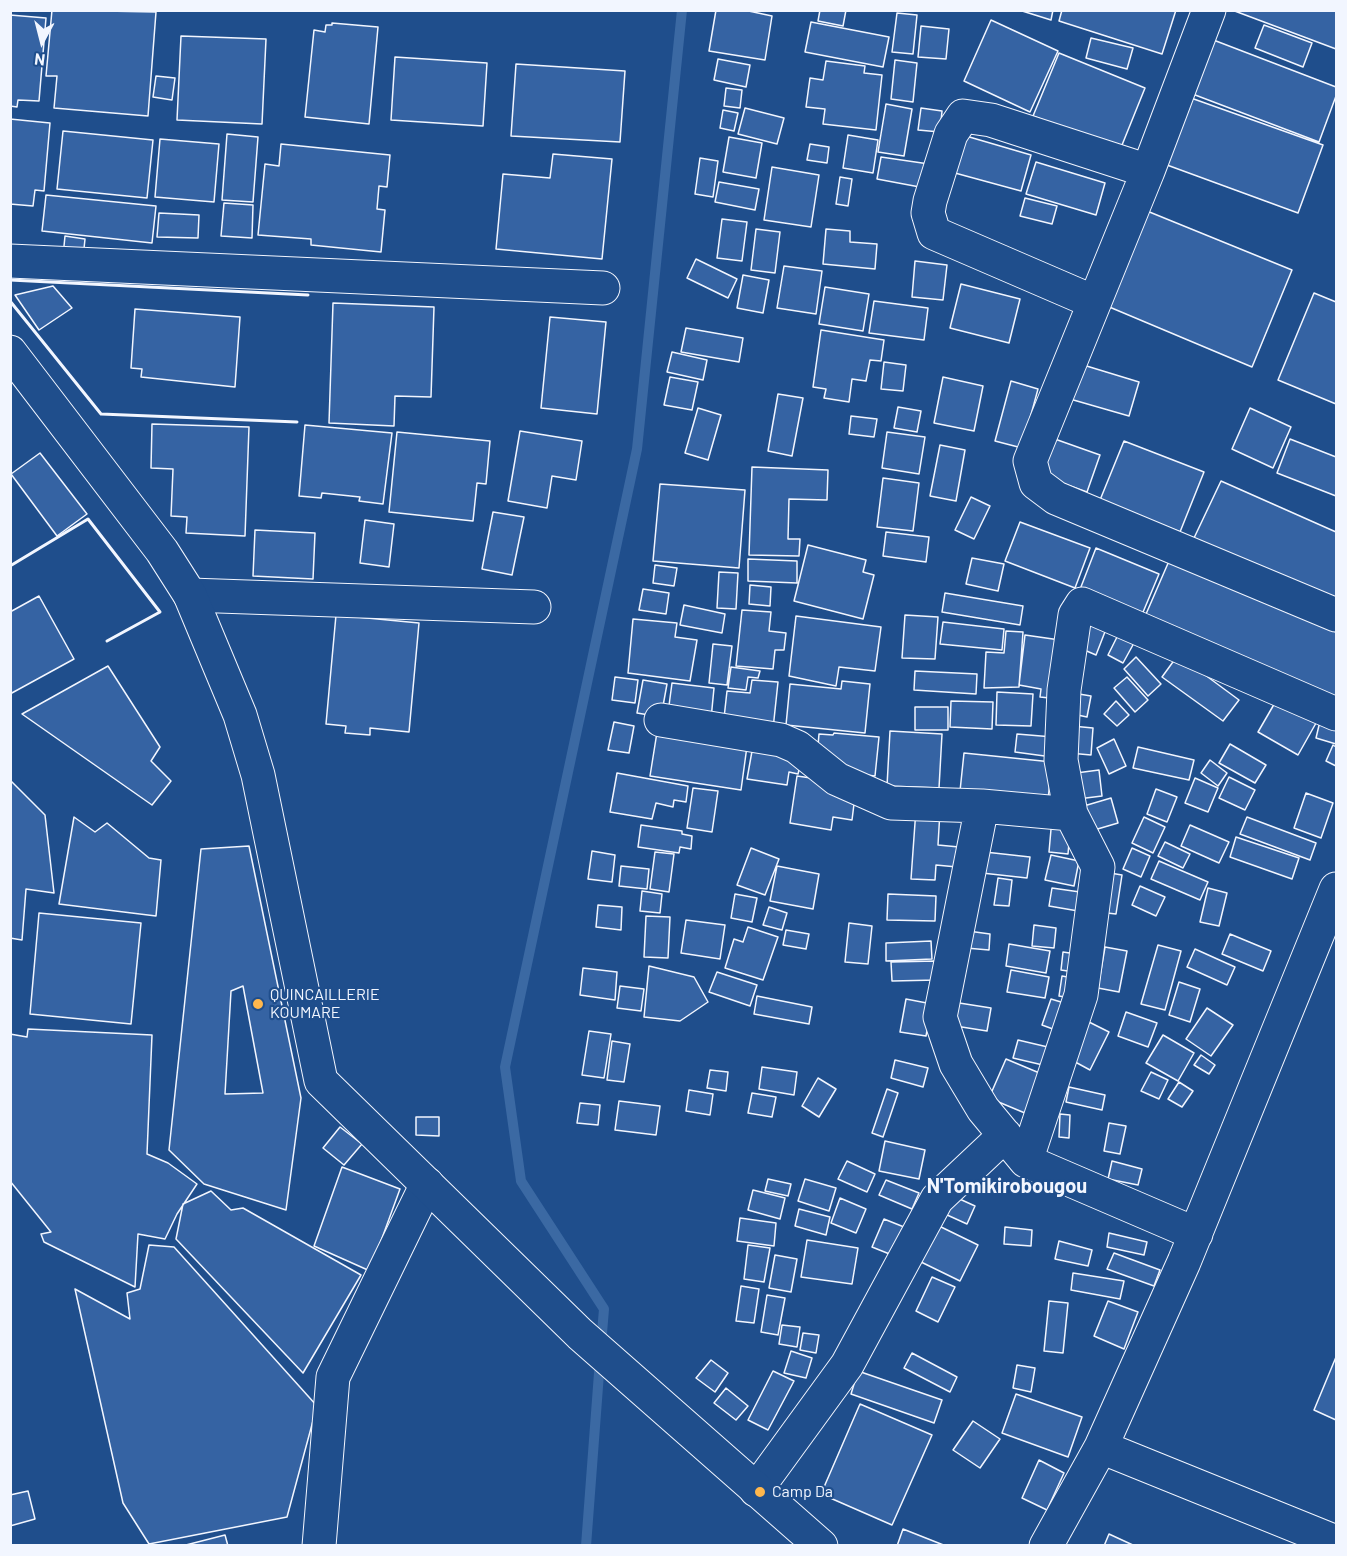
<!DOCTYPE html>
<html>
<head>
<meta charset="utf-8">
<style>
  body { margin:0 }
  #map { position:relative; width:1347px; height:1556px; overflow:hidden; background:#1f4e8c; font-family:Barlow,sans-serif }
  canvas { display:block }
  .frame { position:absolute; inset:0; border:12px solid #f2f6ff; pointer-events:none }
  .north { position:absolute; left:12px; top:12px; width:60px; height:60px; -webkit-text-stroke:4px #1f4e8c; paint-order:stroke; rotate:187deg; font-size:16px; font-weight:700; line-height:24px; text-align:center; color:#f2f6ff }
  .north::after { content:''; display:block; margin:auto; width:21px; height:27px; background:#f2f6ff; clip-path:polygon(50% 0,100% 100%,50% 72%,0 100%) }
</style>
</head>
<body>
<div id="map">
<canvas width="1347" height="1556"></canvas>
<div class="frame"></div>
<div class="north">N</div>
</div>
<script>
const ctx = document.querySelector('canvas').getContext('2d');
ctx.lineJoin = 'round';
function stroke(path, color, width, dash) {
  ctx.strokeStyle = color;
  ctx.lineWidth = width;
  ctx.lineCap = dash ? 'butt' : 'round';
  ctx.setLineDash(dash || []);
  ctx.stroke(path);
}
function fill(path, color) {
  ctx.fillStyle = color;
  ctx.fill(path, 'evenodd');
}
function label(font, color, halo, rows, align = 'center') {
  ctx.font = font + ' Barlow,sans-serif';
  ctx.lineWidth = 4.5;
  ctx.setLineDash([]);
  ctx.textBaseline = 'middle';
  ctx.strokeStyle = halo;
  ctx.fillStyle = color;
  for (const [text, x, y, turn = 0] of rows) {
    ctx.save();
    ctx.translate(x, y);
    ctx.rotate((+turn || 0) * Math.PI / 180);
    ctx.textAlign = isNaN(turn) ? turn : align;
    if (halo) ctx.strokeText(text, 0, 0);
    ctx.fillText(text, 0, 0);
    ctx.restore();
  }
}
const stream = new Path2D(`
  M601,1345L604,1309L521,1181L505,1067L637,449L682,10
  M586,1546L600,1360`);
const building = new Path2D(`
  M52,10L156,12L148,116L54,108L57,76H46Z
  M716,10H744L772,16L765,60L709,51Z
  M820,10H846L843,26L818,21Z
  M1019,10H1053L1051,20Z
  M1062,10H1176L1162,54L1059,21Z
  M1232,10H1336V49Z
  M897,13L917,15L913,54L892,52Z
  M10,15L46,18L39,101L18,100L17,107L10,106Z
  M991,20L1058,51L1030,112L964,81Z
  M811,22L889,37L883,67L805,52Z
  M332,23L378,27L369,124L305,117L314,30L325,32L326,25H332Z
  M1264,25L1312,43L1303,67L1255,48Z
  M921,26L949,29L946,59L918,57Z
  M181,36L266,39L262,124L177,120Z
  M1203,36L1336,87V96L1319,142L1182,90Z
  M1091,38L1133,48L1127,69L1086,58Z
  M1059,53L1145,88L1120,150L1033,116Z
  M395,57L487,63L483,126L391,120Z
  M718,59L750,65L746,87L714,80Z
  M895,60L917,63L913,102L891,99Z
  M826,61L865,66L864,73L882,75L876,130L823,124L825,109L806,107L810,78L823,80Z
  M516,64L625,71L620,142L511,136Z
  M156,76L175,78L172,100L153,97Z
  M726,88L742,90L740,108L724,106Z
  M1191,98L1323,145L1298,213L1167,165Z
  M886,104L912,109L904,156L878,152Z
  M745,108L784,118L777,144L738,134Z
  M921,108L942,111L940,132L918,130Z
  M723,110L738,113L734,131L720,128Z
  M10,119L50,123L44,191L35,190L33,206L10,204Z
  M63,131L153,140L147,198L57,189Z
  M227,134L258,137L253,202L222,200Z
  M848,135L878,140L873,173L843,168Z
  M966,136L1031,155L1021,191L955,173Z
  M729,137L762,143L756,178L723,172Z
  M160,139L219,144L214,202L155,197Z
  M281,144L390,155L387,187L379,186L377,209L385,210L381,252L311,245V239L258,235L265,164L279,166Z
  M810,144L829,147L827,163L807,160Z
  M553,154L612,159L602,259L496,249L503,174L550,178Z
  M881,157L929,164L925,188L877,179Z
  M700,158L718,161L713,197L695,194Z
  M1036,162L1105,183L1096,215L1026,194Z
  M772,167L819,175L811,227L764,220Z
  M840,177L852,179L848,206L836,204Z
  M719,182L759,189L755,210L715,202Z
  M46,195L156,206L152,243L42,231Z
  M1025,198L1057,206L1052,224L1020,216Z
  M224,203L253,205L252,238L221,236Z
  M1147,211L1292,270L1252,367L1107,306Z
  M159,213L199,215L198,238L157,237Z
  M722,219L747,222L742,261L717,258Z
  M756,229L780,232L775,273L751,270Z
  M826,229L850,231V242L877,244L875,269L823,264Z
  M65,236L85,239L83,258L63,256Z
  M696,259L737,279L728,298L687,278Z
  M915,261L947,265L943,300L912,297Z
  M784,266L822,271L816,314L777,308Z
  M743,275L769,280L763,313L737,308Z
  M961,284L1020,299L1009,343L950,328Z
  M53,286L72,308L39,330L15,295Z
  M825,287L869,294L863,331L819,324Z
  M1314,293L1336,302V404L1278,380Z
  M874,301L928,308L924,340L869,333Z
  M333,303L434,307L431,397L395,396L394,426L329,423Z
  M135,309L240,317L235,387L141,377L142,369L131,368Z
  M550,317L606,322L597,414L541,408Z
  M686,328L743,338L739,362L681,352Z
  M821,330L884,340L881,361L870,360L866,381L852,379L849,402L824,398L826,389L813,387Z
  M672,352L707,360L703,380L667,372Z
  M884,362L906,365L903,391L881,389Z
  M1080,364L1139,382L1129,416L1070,399Z
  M670,377L698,382L692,410L664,405Z
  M943,377L983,386L974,431L934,423Z
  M1011,381L1038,389L1022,448L995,441Z
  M778,394L803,398L792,456L768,451Z
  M898,407L921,411L917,432L894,428Z
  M698,408L721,415L708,460L685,453Z
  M1250,408L1291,427L1273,468L1232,449Z
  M851,416L877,419L874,437L849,434Z
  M152,424L249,427L245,536L186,533L187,517L171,516L173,469L151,468Z
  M305,425L392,433L383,504L359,501L360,497L322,493L321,498L299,496Z
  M520,431L582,441L576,480L552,476L547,508L508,501Z
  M397,432L490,441L486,484L477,483L473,521L389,512Z
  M887,432L925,437L919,474L882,468Z
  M1052,438L1100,455L1087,492L1039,475Z
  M1290,439L1336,457V496L1277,473Z
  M1124,441L1204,472L1180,532L1100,500Z
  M940,445L965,450L956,501L930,496Z
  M40,453L87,514L57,536L11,474Z
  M752,467L828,470L827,500L789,499L788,539H800L799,556L749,555Z
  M883,478L919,483L913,531L877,527Z
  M1221,481L1336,532V601L1194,538Z
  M660,484L745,490L739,568L653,561Z
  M971,497L990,506L974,539L955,530Z
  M493,512L524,517L512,575L482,569Z
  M365,520L394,524L389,567L360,563Z
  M1020,522L1090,548L1075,588L1005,561Z
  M255,530L315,533L313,579L253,576Z
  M886,532L929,537L926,562L883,556Z
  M808,545L866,560L863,572L874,575L863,619L794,601Z
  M1096,548L1159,574L1141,617L1079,592Z
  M972,558L1004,564L998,591L966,584Z
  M748,559L797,561V583L748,581Z
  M1169,561L1336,632V704L1143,621Z
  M655,565L677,568L674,586L653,583Z
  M719,572L738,573L736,609L717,608Z
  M750,585L771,587L770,606L749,604Z
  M643,589L669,593L666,614L639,610Z
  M945,593L1023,606L1020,625L942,612Z
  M39,596L74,659L10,694V612Z
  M684,605L725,614L722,633L680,625Z
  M742,610L771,612L769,631L786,633L784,650H775L773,669L736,666Z
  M336,615L419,623L409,732L370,728V735L345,733L346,726L326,724Z
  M905,615L938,617L935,659L902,658Z
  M796,616L881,627L875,671L839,667L836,686L789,676Z
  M1086,616L1108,624L1096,655L1075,646Z
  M633,619L677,623L675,637L697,640L690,681L628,673Z
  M943,622L1004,629L1002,650L940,644Z
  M1006,631L1023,632L1019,687L984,688L986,652L1004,653Z
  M1025,635L1067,641L1059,699L1040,697L1041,689L1019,685Z
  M1118,635L1134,643L1123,663L1108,655Z
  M713,644L732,646L727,685L709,683Z
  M1178,655L1239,700L1223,721L1162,677Z
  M1136,657L1161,684L1148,696L1124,669Z
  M108,666L160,747L151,761L171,781L152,805L22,714Z
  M731,667L760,671L758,678L748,677L746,690L728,688Z
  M915,671L977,674L976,694L914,690Z
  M615,677L638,680L635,703L612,700Z
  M1127,677L1148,700L1135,712L1114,688Z
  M643,680L667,684L661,717L637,713Z
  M752,680L778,682L773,729L723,727L727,691L750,693Z
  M842,681L870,684L865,733L786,725L790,684L841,689Z
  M672,683L714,688L711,719L668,713Z
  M997,692L1033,694L1031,726L996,725Z
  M1073,693L1091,696L1087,717L1068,713Z
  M1280,694L1320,716L1298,755L1258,732Z
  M951,701L993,702L992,729L950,727Z
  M1116,701L1129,715L1117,726L1104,714Z
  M915,707H948V730H915Z
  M1321,717L1336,721V744L1316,738Z
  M614,722L634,726L629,753L608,750Z
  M658,726L748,739L741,790L650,776Z
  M1072,726L1093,728L1091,755L1069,753Z
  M890,731L942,734L939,788L887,786Z
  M834,733L879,737L875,776L831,771L817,757L819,734L833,735Z
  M1017,734L1053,737L1052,757L1015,752Z
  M1114,739L1126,766L1109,774L1097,748Z
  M754,740L803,753L798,774L789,772L787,785L747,779Z
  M1230,744L1266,765L1255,783L1219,763Z
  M1333,745L1336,747V766L1326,761Z
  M1138,747L1194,760L1189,780L1133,768Z
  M964,753L1052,762L1048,800L960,791Z
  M1210,760L1227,773L1218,786L1201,773Z
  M1099,770L1102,796L1078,799L1076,773Z
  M617,773L688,786L686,802L674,800L673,807L656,803L652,819L610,812Z
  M797,776L839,782L855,796L852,820L833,817L831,830L790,823Z
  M1229,777L1255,790L1245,810L1219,798Z
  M1195,778L1218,788L1208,812L1185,803Z
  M10,780L45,815L54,893L26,889L22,940L10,938Z
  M693,788L718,791L712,832L687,828Z
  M1156,789L1177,797L1167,822L1147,814Z
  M1306,793L1333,803L1321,838L1294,828Z
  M1111,798L1118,823L1084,833L1077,808Z
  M916,809L940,811L938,845L959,847L957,867L936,865L935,880L911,879Z
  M74,817L95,832L107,823L149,858L161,860L156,916L59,904Z
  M1144,817L1165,827L1153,853L1132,843Z
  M1247,817L1316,843L1310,860L1240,834Z
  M1052,818L1071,820L1068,854L1049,852Z
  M641,825L682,831V834L692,836L691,849L680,847L679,853L638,847Z
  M1190,825L1229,842L1219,863L1181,846Z
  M1236,837L1299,858L1292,879L1230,857Z
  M1165,842L1190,854L1183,868L1158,856Z
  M249,846L301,1098L286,1210L204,1184L169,1150L201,849ZM243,986L263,1093L225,1094L231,991Z
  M751,848L779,859L765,895L737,885Z
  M1132,848L1150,856L1141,877L1123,869Z
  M592,851L615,855L612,882L588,879Z
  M655,852L674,854L669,892L650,889Z
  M985,852L1030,857L1027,878L982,873Z
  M1051,855L1079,861L1074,886L1045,880Z
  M1159,861L1208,882L1200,900L1151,879Z
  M621,866L649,869L647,889L619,886Z
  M777,866L819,874L813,909L770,901Z
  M1104,872L1122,875L1116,914L1098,912Z
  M998,878L1012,880L1009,906L994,905Z
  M1140,886L1165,897L1156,916L1132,905Z
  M1052,888L1087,893L1084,912L1049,906Z
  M1208,888L1227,893L1219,926L1200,922Z
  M642,891L662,894L660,913L640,911Z
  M735,894L757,898L752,922L731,918Z
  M888,894L936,896L935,921L887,920Z
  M598,905L622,907L621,930L596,927Z
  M769,907L787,913L782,930L763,925Z
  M39,913L141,923L131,1024L30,1014Z
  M646,916L670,917L668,958L644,957Z
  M686,920L725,925L720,959L681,953Z
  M849,923L872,926L868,964L845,962Z
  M1034,925L1056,928L1054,948L1032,946Z
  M748,927L778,937L763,980L725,968L734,939L743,942Z
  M786,930L809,934L806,949L783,945Z
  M968,931L990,934L989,950L966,948Z
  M1230,934L1271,951L1263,971L1222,954Z
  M931,941L932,959L886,961V943Z
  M1009,944L1050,951L1046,973L1006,966Z
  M1158,945L1181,951L1165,1010L1141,1004Z
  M1105,947L1127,951L1119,992L1098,988Z
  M1195,949L1235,967L1227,985L1187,967Z
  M1063,952L1083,955L1081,973L1061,970Z
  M936,961L937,980L892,981L891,962Z
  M649,966L694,977L708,1002L680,1021L644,1017Z
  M583,968L617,972L615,1000L580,995Z
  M1011,970L1049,977L1045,998L1007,992Z
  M717,972L757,985L750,1006L709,992Z
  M1062,976L1079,979L1076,999L1059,996Z
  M1179,982L1200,989L1190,1022L1169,1015Z
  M620,986L644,989L641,1011L617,1008Z
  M757,996L812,1007L809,1024L754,1014Z
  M906,999L932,1004L926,1036L900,1032Z
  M1051,999L1071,1005L1061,1032L1042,1025Z
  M953,1002L991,1008L987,1031L949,1025Z
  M1207,1008L1233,1025L1211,1056L1186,1039Z
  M1126,1012L1157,1023L1148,1047L1118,1036Z
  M1085,1020L1109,1032L1090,1070L1066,1057Z
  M28,1029L152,1035L147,1154L168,1163L197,1184L177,1214L165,1239L138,1234L135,1287L44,1242L41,1234L51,1232L10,1181V1034L27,1037Z
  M589,1031L611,1034L604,1078L582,1075Z
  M1163,1035L1194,1053L1178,1081L1146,1063Z
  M1018,1040L1052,1048L1047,1066L1013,1058Z
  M612,1041L630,1044L624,1082L607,1080Z
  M1201,1055L1215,1065L1209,1074L1194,1065Z
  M1006,1059L1049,1077L1032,1116L989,1098Z
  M895,1060L928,1068L923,1087L891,1078Z
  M762,1067L797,1072L794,1095L759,1089Z
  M710,1070L728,1072L726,1091L707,1088Z
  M1151,1072L1168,1080L1159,1099L1141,1091Z
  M818,1078L836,1089L819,1117L802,1106Z
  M1179,1082L1193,1091L1182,1107L1168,1099Z
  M1069,1087L1105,1095L1102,1110L1066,1102Z
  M887,1089L898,1093L883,1137L872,1133Z
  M689,1090L713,1094L710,1115L686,1111Z
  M752,1093L776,1097L772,1117L748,1113Z
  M619,1101L660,1106L656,1135L615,1130Z
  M580,1103L600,1105L598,1125L577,1123Z
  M1060,1114L1070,1115L1069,1138L1059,1137Z
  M416,1117H439V1136L416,1135Z
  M1109,1123L1126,1126L1120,1154L1104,1151Z
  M340,1127L362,1144L344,1165L323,1148Z
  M885,1141L925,1150L919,1179L879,1171Z
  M847,1161L875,1174L867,1192L838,1179Z
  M1112,1161L1142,1169L1138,1185L1108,1179Z
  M342,1167L400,1189L370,1271L314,1246Z
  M768,1179L791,1184L788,1196L765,1191Z
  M805,1179L836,1188L829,1211L798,1201Z
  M886,1180L919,1193L912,1209L879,1195Z
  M753,1190L785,1198L780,1219L748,1210Z
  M211,1191L231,1210L243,1208L361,1275L303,1373L176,1239L183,1204Z
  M953,1196L975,1206L967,1224L945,1214Z
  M840,1198L866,1209L856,1233L831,1223Z
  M799,1209L830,1217L826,1235L795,1226Z
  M740,1218L776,1223L774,1246L737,1241Z
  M884,1219L904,1227L892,1255L872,1247Z
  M937,1225L978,1245L960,1281L919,1261Z
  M1005,1227L1032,1230L1031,1246L1004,1244Z
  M1109,1233L1147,1242L1144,1255L1107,1247Z
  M807,1240L858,1248L852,1284L801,1277Z
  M1059,1241L1092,1250L1088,1266L1055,1259Z
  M149,1245L174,1247L317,1406L287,1517L149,1544L123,1503L75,1289L130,1319L127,1293L140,1289Z
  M748,1245L770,1248L764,1282L744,1279Z
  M1114,1253L1160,1270L1154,1286L1107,1269Z
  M775,1255L797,1259L791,1292L769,1288Z
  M1073,1273L1124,1281L1120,1299L1071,1290Z
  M932,1277L955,1287L938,1322L916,1311Z
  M741,1286L759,1289L754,1323L736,1321Z
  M767,1295L785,1298L778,1335L761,1332Z
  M1049,1301L1068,1303L1063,1353L1044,1351Z
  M1108,1301L1138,1312L1124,1349L1094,1336Z
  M782,1325L800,1327L797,1347L779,1344Z
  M803,1333L819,1335L816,1353L800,1350Z
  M791,1351L812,1358L806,1378L784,1373Z
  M912,1353L957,1377L950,1392L904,1368Z
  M1336,1357V1420L1314,1410Z
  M711,1360L728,1373L715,1392L696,1378Z
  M1017,1365L1035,1368L1031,1392L1013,1388Z
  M773,1371L794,1381L768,1430L748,1420Z
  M858,1371L942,1400L934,1423L851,1394Z
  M726,1388L748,1406L736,1420L714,1403Z
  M1016,1394L1082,1417L1068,1457L1002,1433Z
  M860,1404L932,1435L892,1525L821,1494Z
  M973,1421L1000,1439L980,1468L953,1450Z
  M1039,1460L1064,1473L1047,1510L1022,1498Z
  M28,1491L35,1519L10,1526V1495Z
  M903,1529L946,1546H897Z
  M1109,1534L1135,1546H1104Z
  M225,1535L228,1546H182Z`);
const street = new Path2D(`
  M1209,10L1148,171L1030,461L1036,483L1056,498L1336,615
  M10,261L603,288
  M1094,302L934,233L928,213L930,201L951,134L963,116L991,120L1148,171
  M190,595L534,607
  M661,720L781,740L797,747L837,779L891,803L982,806L1071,814
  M982,806L940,1017L956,1064L983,1109L1026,1161L1196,1234
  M1026,1161L1081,995L1098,867L1071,814L1061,760L1064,690L1075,615L1082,604L1336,714
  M1101,1447L1336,1542
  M756,1490L847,1365L937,1199L1005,1135
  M319,1546L333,1377L427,1184
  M1046,1546L1101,1447L1184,1262L1336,889`);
const secondary = new Path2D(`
  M10,352L162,551L190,595L240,715L258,775L321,1081L580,1334L821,1546`);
const wall = new Path2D(`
  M10,280L308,295
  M10,301L101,414L297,422
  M10,566L88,519L160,612L107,641`);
const markers = [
  [258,1004,6,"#ffb74d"],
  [760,1492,6,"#ffb74d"]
];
const poiNames = [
  ["QUINCAILLERIE",270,995],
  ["KOUMARE",270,1013],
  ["Camp Da",772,1492]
];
const quarterNames = [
  ["N'Tomikirobougou",1007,1186]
];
stroke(stream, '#3b69a3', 10);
fill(building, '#3563a3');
stroke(building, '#f2f6ff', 1.5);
stroke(street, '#f2f6ff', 35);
stroke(secondary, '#f2f6ff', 35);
stroke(street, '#1f4e8c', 33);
stroke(secondary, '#1f4e8c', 33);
stroke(wall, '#f2f6ff', 3);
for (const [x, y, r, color] of markers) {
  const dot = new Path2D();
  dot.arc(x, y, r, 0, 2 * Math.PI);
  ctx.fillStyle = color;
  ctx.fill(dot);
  stroke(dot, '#1f4e8c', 2);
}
label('16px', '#f2f6ff', '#1f4e8c', poiNames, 'left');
label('bold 20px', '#f2f6ff', '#1f4e8c', quarterNames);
</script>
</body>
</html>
